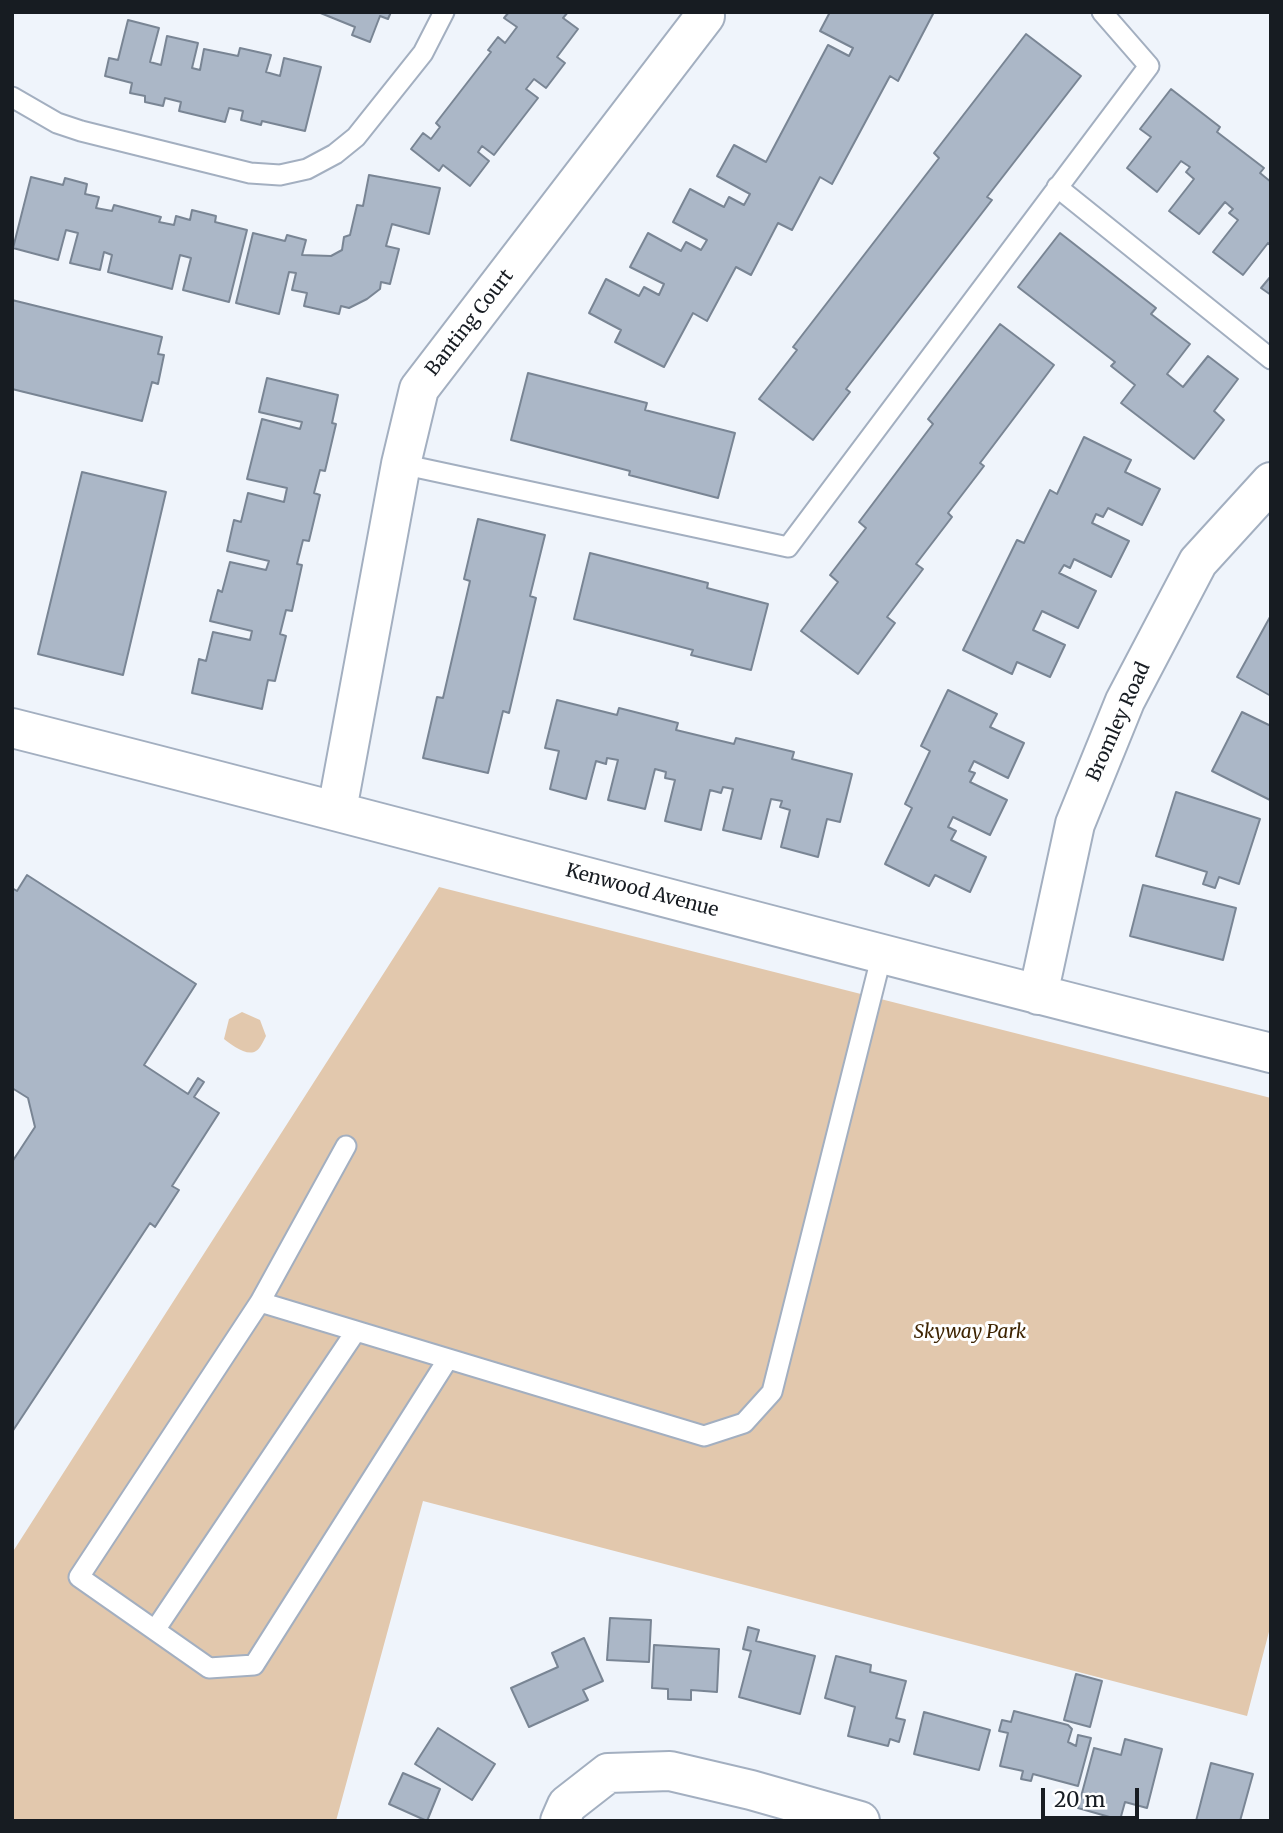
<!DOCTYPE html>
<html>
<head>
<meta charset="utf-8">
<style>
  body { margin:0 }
  #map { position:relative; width:1283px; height:1833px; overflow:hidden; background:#eff4fb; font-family:Merriweather,serif }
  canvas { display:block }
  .frame { position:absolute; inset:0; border:14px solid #171c22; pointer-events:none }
  .scale { position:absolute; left:1041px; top:1788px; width:98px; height:32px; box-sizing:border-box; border:4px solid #171c22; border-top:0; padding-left:9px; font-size:21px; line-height:24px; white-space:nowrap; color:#171c22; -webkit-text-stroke:5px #fff; paint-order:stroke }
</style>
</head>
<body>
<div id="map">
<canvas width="1283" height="1833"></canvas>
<div class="frame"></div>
<div class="scale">20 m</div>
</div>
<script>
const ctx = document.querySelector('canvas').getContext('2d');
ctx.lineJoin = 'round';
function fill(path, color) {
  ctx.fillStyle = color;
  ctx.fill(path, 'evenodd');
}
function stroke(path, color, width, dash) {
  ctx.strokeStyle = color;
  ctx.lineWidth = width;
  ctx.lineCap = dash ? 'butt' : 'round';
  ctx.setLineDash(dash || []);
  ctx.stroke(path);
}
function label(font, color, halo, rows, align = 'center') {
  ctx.font = font + ' Merriweather,serif';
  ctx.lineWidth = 6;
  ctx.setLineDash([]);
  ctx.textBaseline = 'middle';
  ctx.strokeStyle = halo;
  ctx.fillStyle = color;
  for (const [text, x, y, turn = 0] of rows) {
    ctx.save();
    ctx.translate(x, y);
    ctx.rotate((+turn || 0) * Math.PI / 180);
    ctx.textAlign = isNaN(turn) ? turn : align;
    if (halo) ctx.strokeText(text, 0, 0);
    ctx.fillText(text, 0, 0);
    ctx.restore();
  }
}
const green = new Path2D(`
  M439,887L1271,1098V1624L1247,1716L423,1501L336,1821H12V1553Z
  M242,1012L260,1020L266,1036C264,1040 260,1049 256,1051C247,1057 230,1044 224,1039L229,1019Z`);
const building = new Path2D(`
  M318,12H391L388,19L380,16L370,42L352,35L355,27Z
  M509,12H568L563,18L578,29L557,57L565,63L546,88L534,79L526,89L538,98L494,155L482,146L478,152L489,161L470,186L443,165L439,171L411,149L423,133L431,139L440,127L436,123L491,52L488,50L498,37L505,43L517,27L504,18Z
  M830,12H934L898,81L890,76L832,184L820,177L792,230L778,223L751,275L736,267L707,321L693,313L664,367L615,342L621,330L589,313L606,279L639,296L644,287L659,295L664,284L630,267L648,233L681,251L686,242L701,250L707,240L673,222L690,189L724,207L729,197L744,205L750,194L717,176L734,145L766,162L828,45L849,56L853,48L820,31Z
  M128,20L159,28L150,62L161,65L167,36L198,43L192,68L200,70L204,49L238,56L240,48L271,55L266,72L280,76L284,58L321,67L305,131L262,121L261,125L241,120L243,111L229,108L225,122L179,111L181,102L165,98L163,106L145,102V96L130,93L132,83L105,76L109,58L118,60Z
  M1026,34L1081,76L987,197L992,200L846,389L850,392L813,440L759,399L797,350L793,347L939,158L934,153Z
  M1171,89L1220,127L1217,132L1264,168L1260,173L1271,182V246L1268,243L1243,275L1213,252L1238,220L1229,213L1233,209L1225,202L1199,234L1169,211L1194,179L1186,172L1190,167L1181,161L1157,192L1127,168L1151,137L1140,129Z
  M369,175L440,188L429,234L392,224L386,246L399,249L390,284L381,282L380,289L367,299L349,308L341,306L339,314L304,306L307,293L292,290L296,273L289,272L279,314L236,303L253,233L285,241L287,235L306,240L302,255L331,256L342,250L344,237L350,235L357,205L363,206Z
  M31,177L63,185L65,178L87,184L85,194L99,197L96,208L112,211L114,205L161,217L159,222L174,225L176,216L190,220L192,210L216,216L215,222L247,230L229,302L183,290L191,258L180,255L172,289L108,272L112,255L104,252L100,270L70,263L78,233L66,230L58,260L13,248Z
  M1060,233L1156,308L1151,314L1190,344L1167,374L1183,387L1208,356L1238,379L1214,411L1224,420L1194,459L1121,403L1135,385L1111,366L1115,362L1018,287Z
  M1271,276V295L1261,288Z
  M12,300L162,337L158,354L164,355L158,384L152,382L142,421L12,389Z
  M1000,324L1054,365L980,463L984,466L948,513L952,517L916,564L923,569L887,617L895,623L858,674L801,631L838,582L830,575L866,528L859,522L933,424L928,419Z
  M528,373L647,403L645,410L735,433L718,498L629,475L630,471L511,440Z
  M267,378L338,395L332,423L336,424L325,471L320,470L314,493L320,495L309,541L303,540L297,564L302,565L292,611L286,610L280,634L286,636L275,681L268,680L262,709L192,693L199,659L206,661L213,632L250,640L252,631L210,621L218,590L222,592L230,562L266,570L269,561L227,551L234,520L241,522L248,493L284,502L287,488L247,479L262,419L300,429L302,422L259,412Z
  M1084,437L1131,460L1125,472L1160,489L1142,525L1108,508L1103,517L1096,514L1092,523L1129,541L1111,577L1074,559L1070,568L1064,565L1059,573L1096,591L1078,628L1042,611L1033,630L1065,645L1050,677L1017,662L1012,674L963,650L1017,540L1024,543L1050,490L1057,494Z
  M82,472L166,492L123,675L38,654Z
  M478,519L545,535L530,596L536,598L509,713L503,711L488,773L423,758L437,697L443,698L470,581L464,579Z
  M590,553L708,583L707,588L768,604L751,670L691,655L693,650L574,619Z
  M1270,617H1271V696L1237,677Z
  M948,690L997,714L990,727L1024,743L1008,778L974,761L969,771L975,773L970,782L1007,800L990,835L953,817L948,827L956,831L951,840L986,857L970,892L935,875L929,886L885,864L912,808L905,804L930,751L921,746Z
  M557,700L617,715L619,708L678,723L676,730L734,744L736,738L794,752L792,759L852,774L840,822L827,819L818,857L781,847L790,810L780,807L782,801L771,799L761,839L723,830L733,789L723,787L721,793L710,790L701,830L665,821L675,780L665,778L666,772L655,769L645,809L608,800L618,760L607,758L606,764L596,761L586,799L550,789L559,751L545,748Z
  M1242,712L1271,726L1270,800L1212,771Z
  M1176,792L1260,819L1239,884L1219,877L1215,888L1203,884L1207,872L1156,856Z
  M27,875L196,984L144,1065L188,1094L198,1078L204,1082L194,1097L219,1113L172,1186L179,1190L155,1227L150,1223L12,1432V1162L35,1127L28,1098L12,1088V888L17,891Z
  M1143,885L1236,908L1223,960L1130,936Z
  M610,1618L651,1620L649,1662L607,1660Z
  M748,1627L759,1630L756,1641L815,1656L800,1714L739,1697L751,1651L743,1649Z
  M584,1638L603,1681L583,1690L588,1700L529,1727L511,1688L558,1667L552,1653Z
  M654,1645L719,1649L717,1692L691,1690V1700L668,1699V1689L652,1688Z
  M836,1656L871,1665L870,1672L906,1681L896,1718L905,1720L899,1742L890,1739L888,1746L848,1736L855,1707L825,1698Z
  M1076,1674L1102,1681L1090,1727L1064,1720Z
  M1014,1711L1068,1725L1072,1729L1068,1742L1076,1746L1078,1735L1091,1738L1078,1786L1033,1774L1031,1781L1021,1779L1023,1771L1000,1766L1008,1733L999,1731L1002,1720L1011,1722Z
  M924,1712L990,1730L979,1770L914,1754Z
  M438,1728L495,1764L472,1800L415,1764Z
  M1125,1739L1162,1749L1147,1808L1125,1802L1120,1820L1078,1808L1094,1748L1121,1755Z
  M1211,1763L1253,1774L1240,1821H1196Z
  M403,1773L440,1789L427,1821L389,1804Z`);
const lane = new Path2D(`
  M12,97L57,123L81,131L250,173L280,175L307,169L335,154L356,137L423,53L444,12
  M1057,187L1271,359
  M401,464L788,547L1149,66L1102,12
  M346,1146L260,1302L79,1577L209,1668L254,1665L448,1359
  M260,1302L704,1436L744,1423L772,1392L882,954
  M155,1630L356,1331`);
const street = new Path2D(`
  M12,728C432,834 850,949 1271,1053
  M337,810L401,464L419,389L705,16
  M1038,995L1075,824L1125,701L1198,562L1271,482
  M560,1821L567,1805L608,1773L670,1771L751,1790L860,1821`);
const streetNames = [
  ["Banting Court",470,323,-52],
  ["Bromley Road",1119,722,-66],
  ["Kenwood Avenue",642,891,15]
];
const parkNames = [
  ["Skyway Park",970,1333]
];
fill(green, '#e2c8ad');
fill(building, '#abb7c7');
stroke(building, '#798594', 2);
stroke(lane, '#a3afc0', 23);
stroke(street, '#a3afc0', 42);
stroke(lane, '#fff', 19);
stroke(street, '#fff', 38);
label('19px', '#171c22', '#fff', streetNames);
label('italic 19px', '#3e2402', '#fff', parkNames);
</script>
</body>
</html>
